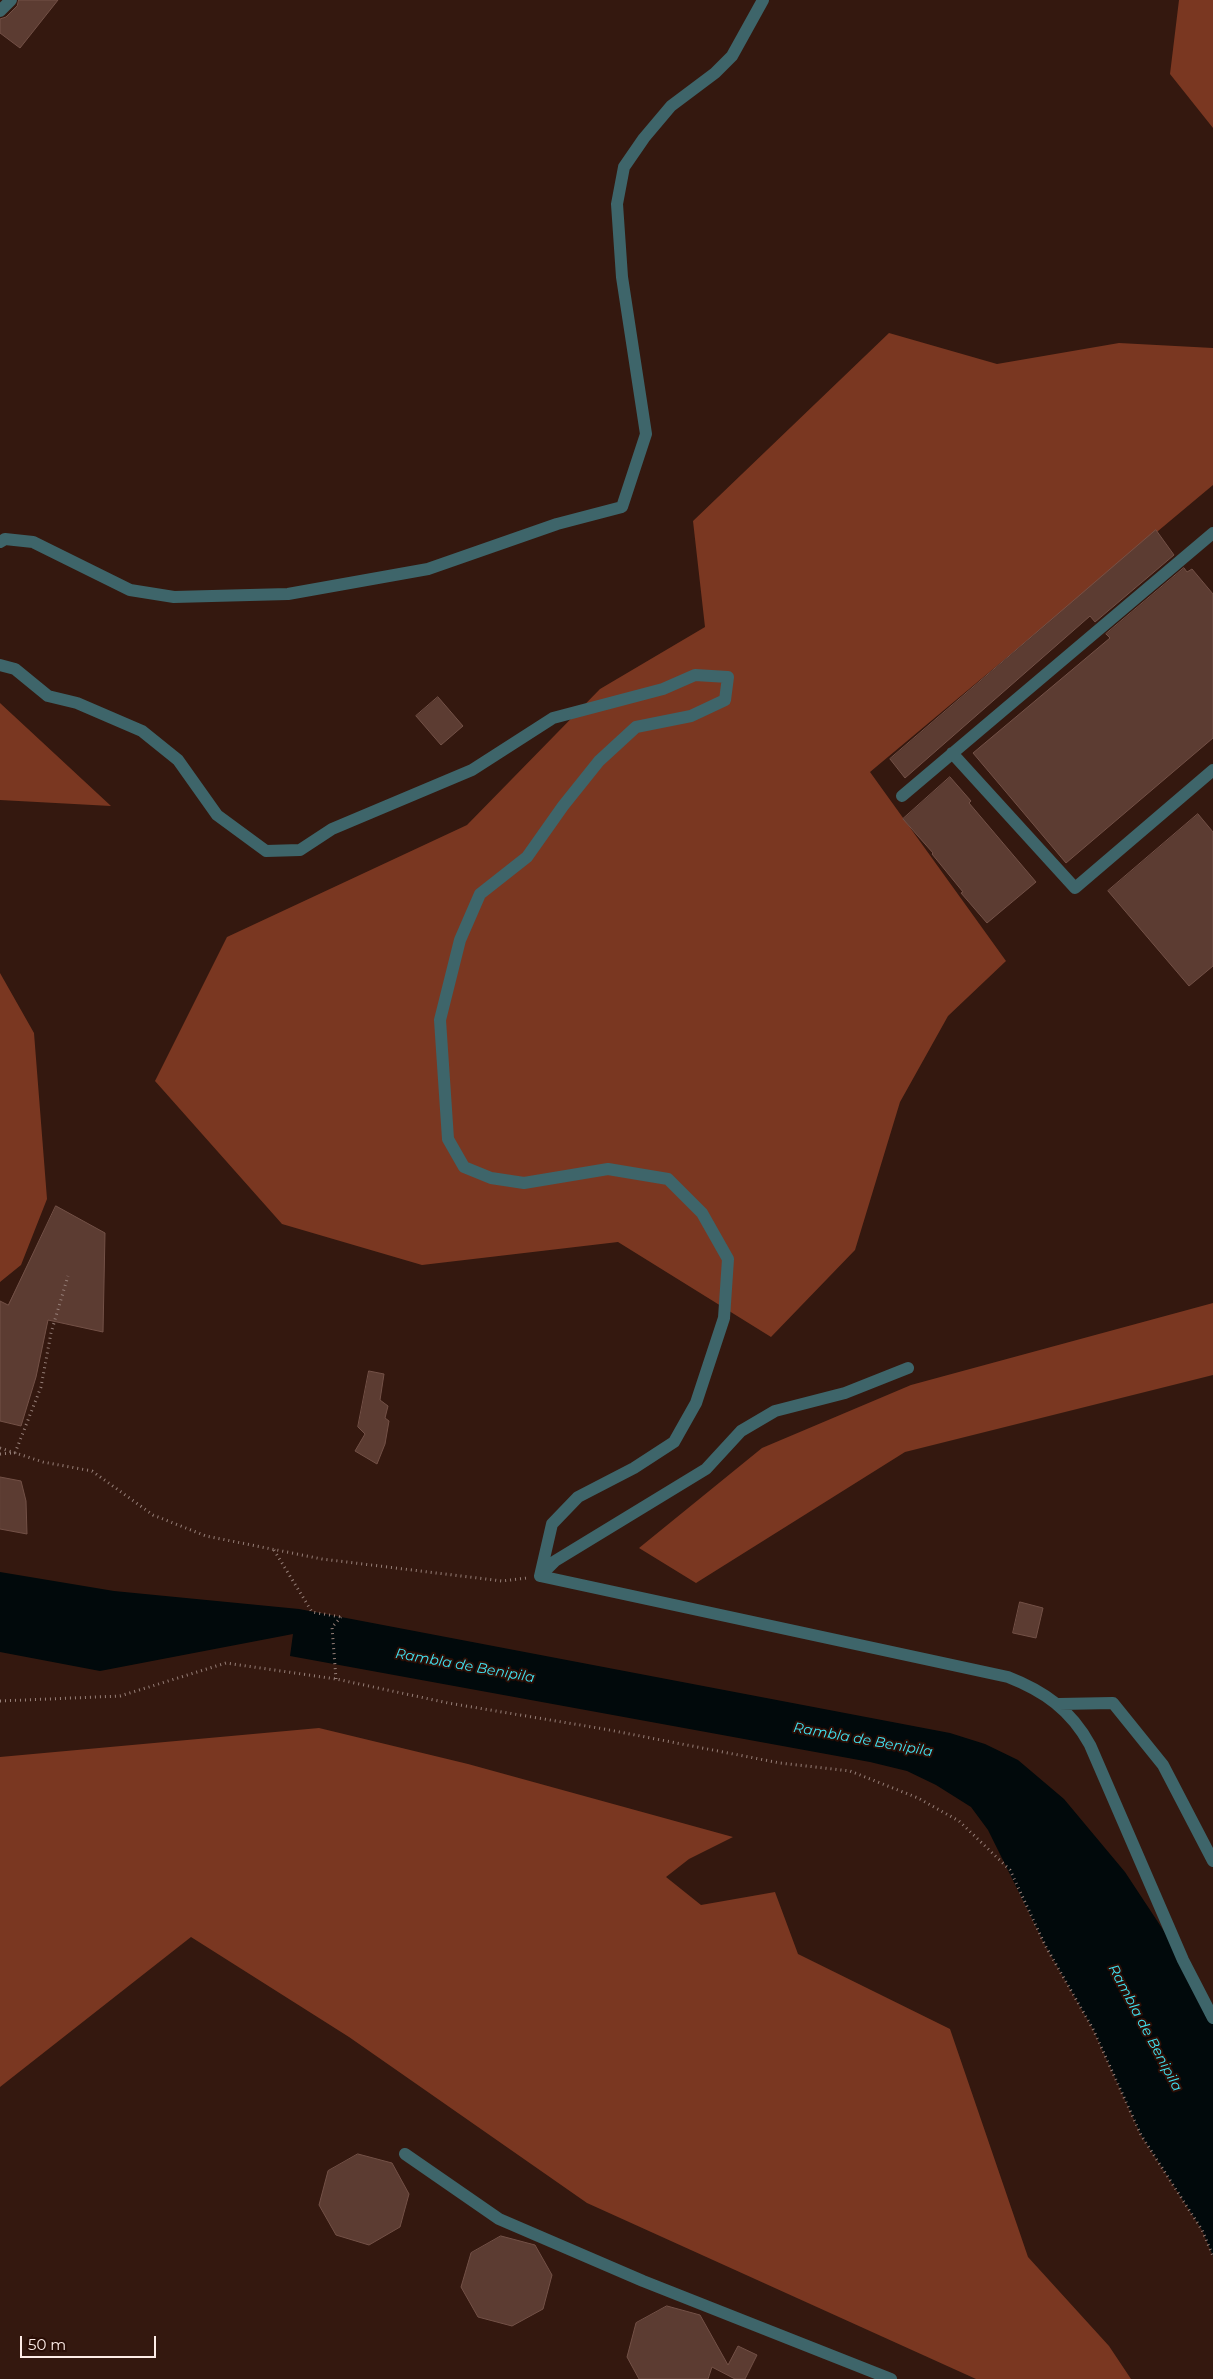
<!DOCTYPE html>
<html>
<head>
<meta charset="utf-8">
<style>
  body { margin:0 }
  #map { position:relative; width:1213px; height:2379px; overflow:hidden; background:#34180f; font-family:Montserrat,sans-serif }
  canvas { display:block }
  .scale { position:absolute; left:20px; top:2336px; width:136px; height:22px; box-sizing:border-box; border:2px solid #fdece7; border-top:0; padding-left:6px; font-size:15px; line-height:18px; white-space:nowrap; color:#fdece7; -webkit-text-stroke:4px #2a0e06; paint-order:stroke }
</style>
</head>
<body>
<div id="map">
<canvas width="1213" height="2379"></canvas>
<div class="scale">50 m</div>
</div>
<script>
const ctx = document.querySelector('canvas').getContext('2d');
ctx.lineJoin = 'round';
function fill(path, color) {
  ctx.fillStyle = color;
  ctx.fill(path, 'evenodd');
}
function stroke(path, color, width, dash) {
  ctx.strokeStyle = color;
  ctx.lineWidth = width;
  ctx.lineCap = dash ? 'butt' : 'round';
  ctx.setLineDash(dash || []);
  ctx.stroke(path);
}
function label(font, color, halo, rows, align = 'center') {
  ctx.font = font + ' Montserrat,sans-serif';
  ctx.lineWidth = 4;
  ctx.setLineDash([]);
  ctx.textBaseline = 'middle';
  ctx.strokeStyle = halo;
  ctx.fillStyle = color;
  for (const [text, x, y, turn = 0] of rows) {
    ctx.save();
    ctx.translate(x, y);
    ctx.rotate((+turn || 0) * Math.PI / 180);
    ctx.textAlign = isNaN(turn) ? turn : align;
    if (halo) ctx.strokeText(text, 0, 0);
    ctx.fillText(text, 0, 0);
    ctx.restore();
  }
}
const forest = new Path2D(`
  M1179,0H1213V128L1170,74Z
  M889,333L997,364L1119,343L1213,348V485L870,772L1006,961L948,1016L900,1102L855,1250L771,1337L618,1242L422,1265L282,1224L155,1081L227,937L467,825L600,689L705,627L693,521Z
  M0,703L111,806L0,800Z
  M0,973L34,1033L47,1199L21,1265L0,1282Z
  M1213,1303V1375L905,1452L696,1583L639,1548L762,1448L911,1385Z
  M319,1728L468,1764L733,1837L689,1859L666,1877L701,1905L775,1892L798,1954L950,2029L1028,2257L1109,2346L1131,2379H976L587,2203L349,2037L191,1937L0,2087V1757Z`);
const water = new Path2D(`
  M0,1572L114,1591L299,1609L950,1733L985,1744L1018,1760L1064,1799L1125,1872L1183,1960L1213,2018V2256L1202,2230L1141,2135L1093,2029L1045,1945L988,1830L971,1807L936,1785L907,1771L870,1762L290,1656L293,1634L100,1671L0,1652Z`);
const building = new Path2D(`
  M19,0H58L20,48L0,33V19L6,17L17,6Z
  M1156,530L1174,555L1095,622L1090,616L905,778L890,759Z
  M1184,568L1187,572L1192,569L1213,594V738L1066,863L973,753L1110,638L1106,634Z
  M438,697L463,726L441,745L416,716Z
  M950,777L971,801L969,803L1036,882L987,923L961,893L963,892L932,854L933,853L903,819Z
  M1198,814L1213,832V966L1189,986L1108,891Z
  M56,1206L105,1233L103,1332L48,1320L36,1377L21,1426L0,1421V1301L8,1305Z
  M369,1371L384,1374L380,1400L388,1406L385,1418L389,1421L385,1444L377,1464L355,1451L365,1434L358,1427Z
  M0,1477L21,1481L26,1501L27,1534L0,1529Z
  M1020,1602L1043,1608L1036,1638L1013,1633Z
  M358,2154L392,2163L409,2194L400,2227L369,2245L336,2235L319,2205L328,2171Z
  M501,2236L535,2245L552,2275L543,2309L512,2326L478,2317L461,2287L471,2253Z
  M667,2306L700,2315L728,2365L738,2346L757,2355L745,2379H735L712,2367L708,2379H639L627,2357L636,2323Z`);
const path = new Path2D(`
  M0,1448L43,1462L92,1471L153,1515L206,1536L322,1559L502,1581L527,1578
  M15,1453L41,1387L51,1333L68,1276
  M0,1454L12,1453
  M274,1550L312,1612L341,1617
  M336,1679L332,1627L341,1617
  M0,1701L120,1696L226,1663L336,1679L448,1703L604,1729L780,1763L850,1771L918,1798L959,1821L1010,1870L1045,1945L1093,2029L1141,2135L1202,2230L1213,2256`);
const minor = new Path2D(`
  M0,11L11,0
  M0,542L5,539L33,542L130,590L174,597L288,594L428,569L557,524L622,507L646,434L622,277L617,204L624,167L644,138L671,106L715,73L732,56L763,0
  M0,665L15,669L48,696L77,703L142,731L178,760L217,815L266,851L300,850L332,829L472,770L553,718L663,689L695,675L728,677L725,700L691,716L636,727L599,761L563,806L527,857L480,894L460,940L440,1020L448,1139L464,1167L491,1178L524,1183L608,1169L668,1179L702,1213L728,1259L724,1318L696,1403L674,1442L634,1468L578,1497L552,1524L540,1576
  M952,753L1075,888L1213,770
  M902,796L1213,533
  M540,1576L1008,1677C1044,1691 1071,1710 1090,1745L1183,1960L1213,2018
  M540,1576L555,1561L706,1469L741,1431L775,1411L845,1393L908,1368
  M1059,1704L1113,1703L1163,1765L1213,1861
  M405,2154L499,2219L643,2281L891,2379`);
const waterNames = [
  ["Rambla de Benipila",465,1666,10],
  ["Rambla de Benipila",863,1740,10],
  ["Rambla de Benipila",1145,2028,62]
];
fill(forest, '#7a3721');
fill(water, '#01090b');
fill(building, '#5c3c32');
stroke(building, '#735147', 1);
stroke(path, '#967f78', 3, [1, 4]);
stroke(minor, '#3e656a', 12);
label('italic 14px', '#42e4f4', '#2a0e06', waterNames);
</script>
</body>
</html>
